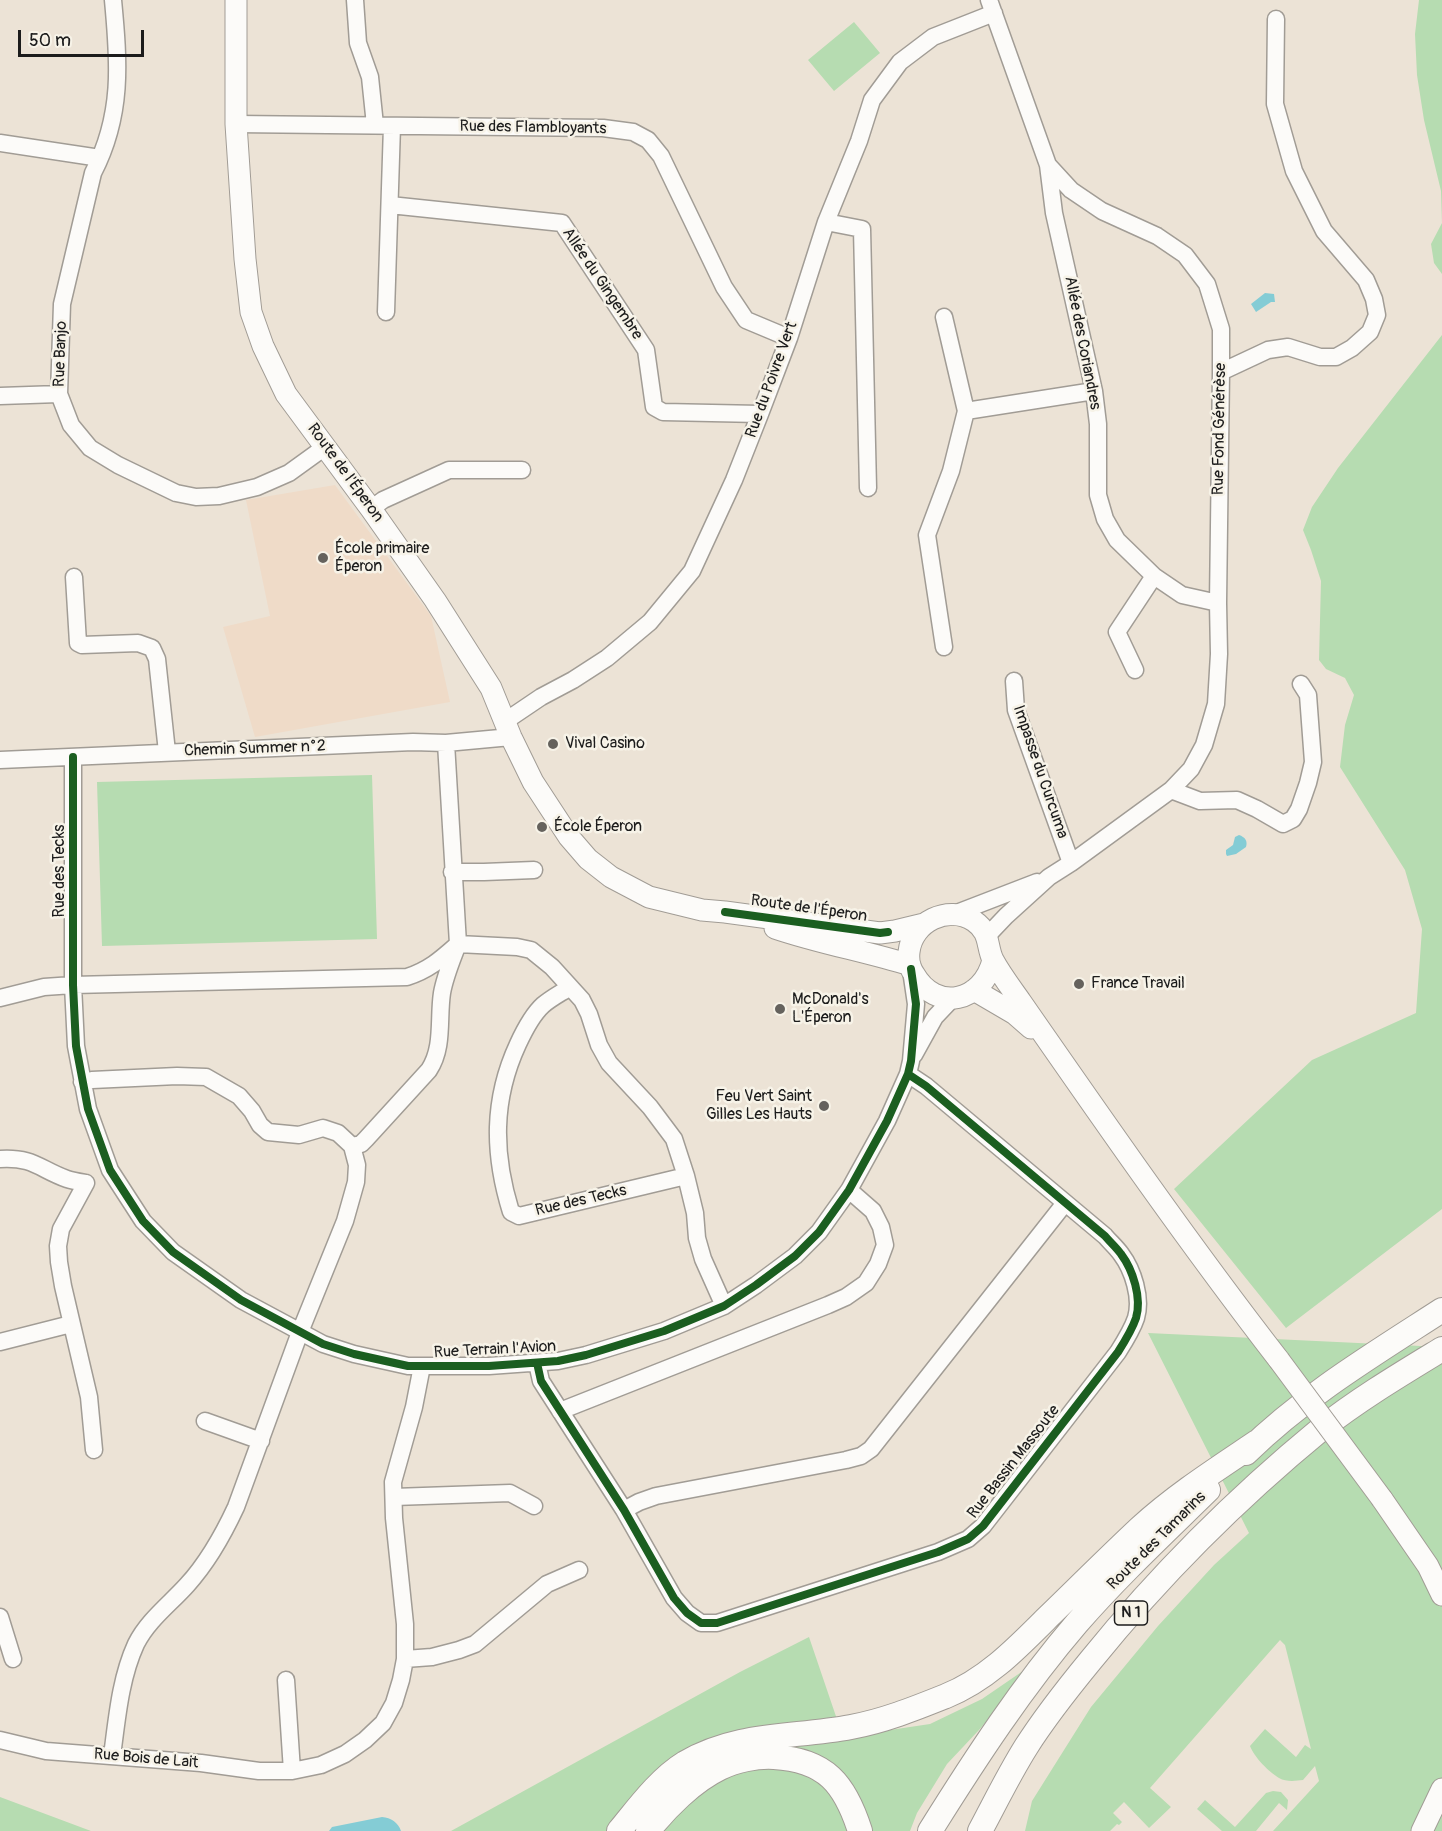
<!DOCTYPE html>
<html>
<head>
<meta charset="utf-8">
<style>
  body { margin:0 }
  #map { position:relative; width:1442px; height:1831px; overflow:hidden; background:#ece3d6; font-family:Pangolin,sans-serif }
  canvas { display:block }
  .scale { position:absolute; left:18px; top:30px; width:126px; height:27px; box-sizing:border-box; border:3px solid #1c1c1c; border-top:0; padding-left:8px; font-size:18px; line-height:21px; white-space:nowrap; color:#1c1c1c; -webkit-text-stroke:4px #f7f3e8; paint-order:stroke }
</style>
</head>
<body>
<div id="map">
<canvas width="1442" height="1831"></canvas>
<div class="scale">50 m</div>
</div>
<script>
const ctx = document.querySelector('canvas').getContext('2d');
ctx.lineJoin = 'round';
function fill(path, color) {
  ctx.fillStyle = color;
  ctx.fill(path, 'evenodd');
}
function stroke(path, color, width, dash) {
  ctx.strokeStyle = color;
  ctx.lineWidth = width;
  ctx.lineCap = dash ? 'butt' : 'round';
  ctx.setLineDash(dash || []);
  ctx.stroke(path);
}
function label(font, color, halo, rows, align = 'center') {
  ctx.font = font + ' Pangolin,sans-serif';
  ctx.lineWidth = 5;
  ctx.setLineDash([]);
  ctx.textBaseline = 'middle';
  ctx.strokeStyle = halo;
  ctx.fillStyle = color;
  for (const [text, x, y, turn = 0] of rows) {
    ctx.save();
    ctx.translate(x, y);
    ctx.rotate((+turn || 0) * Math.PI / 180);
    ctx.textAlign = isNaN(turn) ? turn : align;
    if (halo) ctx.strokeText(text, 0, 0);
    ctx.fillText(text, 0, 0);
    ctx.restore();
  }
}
const built = new Path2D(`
  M335,485L431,616L450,702L255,737L223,627L270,616L246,500Z`);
const green = new Path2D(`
  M1419,0H1442V274L1434,263L1431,244L1442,223L1441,191L1424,120L1417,75L1415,34Z
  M854,22L880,53L834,91L808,60Z
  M1442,335V1209L1286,1328L1174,1189L1312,1060L1416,1013L1422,929L1405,870L1340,767L1345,725L1354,695L1345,678L1326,669L1319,660L1321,581L1311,550L1303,530L1312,507L1338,468Z
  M372,775L377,939L102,946L97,782Z
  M1148,1333L1442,1347V1831H1273L1319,1781L1315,1766L1303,1780C1295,1781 1286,1782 1279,1778C1269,1772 1254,1757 1250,1746L1265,1729L1296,1757L1305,1745L1311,1749L1285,1645L1280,1640L1150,1788L1171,1807L1149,1828L1124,1802L1113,1813L1122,1822L1119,1825L1117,1824L1110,1831H1025L1032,1801L1091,1707L1158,1626L1214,1565L1249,1533Z
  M809,1637L843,1737L930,1724L982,1699L1036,1662L979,1730L947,1764L917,1813L910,1831H451L740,1672Z
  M1273,1791L1281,1792L1288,1800L1287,1810L1279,1803L1256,1831H1222L1197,1809L1205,1800L1235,1827L1266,1793Z
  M0,1797L91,1831H0Z`);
const water = new Path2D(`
  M1265,293L1274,294L1275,302H1271L1256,312L1251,304Z
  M1239,835C1245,837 1248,841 1246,847L1236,854L1227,856L1226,854V850L1233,845L1235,837Z
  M382,1817C391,1818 398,1822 401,1831H329L332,1827Z`);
const minor = new Path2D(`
  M113,0C119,63 123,115 93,173L62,304L59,394L71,425L90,448L118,465L176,493L196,497L219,496L257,487L289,473L325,447
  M355,0L358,43L370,77L375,125
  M236,124L603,128L633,132L648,140L661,156L724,287L746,320L789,338
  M0,143L100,158
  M1048,165L1054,213L1094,391L1098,424V495L1105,519L1117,540L1154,576L1182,595L1218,603
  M390,205L562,223L646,350L654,407L663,412L760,414
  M826,222L862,229L868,488
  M386,312L392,126
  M944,317L966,411
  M1221,372L1268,350L1288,347L1320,357H1336L1352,348L1370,332L1377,315L1374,299L1366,280L1324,231L1294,171L1275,104L1276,19
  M0,396L59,394
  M371,509L383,500L449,470H522
  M74,577L78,643L82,645L138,643L152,648L157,659L167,752
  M944,647L927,535L951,471L966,411L1094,391
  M1135,670L1117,632L1154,576
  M1014,681L1016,710L1071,863
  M504,722L541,697L573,680L607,658L650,622L692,571L734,480L760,414L789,338L826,222L859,141L872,100L900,62L933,37L994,13
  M73,757V985L76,1046L88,1109L110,1170L143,1221L173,1252L241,1300L323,1344L354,1354L408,1366H489L558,1361L586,1355L664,1331L724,1306L756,1285L795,1256L819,1232L849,1190L887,1121L908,1074L911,1061L916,1004L911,970
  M0,760L413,742L446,743L511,737
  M1171,790L1200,801L1237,800L1257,809L1283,824L1293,819L1299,809L1308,783L1313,762L1308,695L1301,684
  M452,872H484L534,870
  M954,914L1037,882
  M987,936L1006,916L1049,877L1071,863L1171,790L1191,769L1204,745L1216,704L1219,654L1218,603L1221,372V329L1207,284L1185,255L1157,236L1102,211L1071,190L1048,165L989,0
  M570,987C561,993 551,998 543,1005C532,1015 524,1031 518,1044C492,1100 493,1154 511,1212L519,1216L686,1176
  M0,998L44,987L73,985L407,977C429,970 441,959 458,944L517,947L531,950L552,967L582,1000L589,1014L599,1045L609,1063L650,1107L674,1139L686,1176L695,1213L697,1238L703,1259L724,1306
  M914,1055L935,1017L953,998
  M82,1082L92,1080L177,1076L206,1077L239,1096L252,1111L260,1125L268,1132L299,1135L323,1128L338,1133L352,1146L357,1165L356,1182L345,1221L300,1332L236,1507C223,1535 208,1562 187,1585C170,1604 148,1620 136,1644C120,1679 117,1719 112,1756
  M352,1146L361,1144L366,1139L429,1070C444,1047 438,1019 442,993C445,976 452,960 458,944L446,743
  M0,1159C34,1157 39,1169 67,1179C73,1181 80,1182 86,1183
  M86,1183L61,1229L58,1246L59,1262L63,1286L89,1397L94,1450
  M0,1342L71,1324
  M537,1363L541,1381L624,1510L674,1598L687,1613L701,1623H717L938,1552L968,1539L983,1526L1118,1352C1125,1341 1132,1330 1136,1318C1142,1298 1133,1270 1121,1254C1116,1247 1110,1242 1105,1236L926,1086L908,1074
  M560,1411L828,1305L846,1297L866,1283L878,1264L885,1245L881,1227L873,1211L849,1190
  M205,1421L261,1441
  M394,1497L510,1493L534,1506
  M624,1510L639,1502L656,1496L846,1460L861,1456L871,1449L1065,1203
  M0,1617L13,1659
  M405,1659L432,1657L459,1650L475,1644L547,1584L579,1570
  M286,1680L292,1771
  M0,1740L46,1751L201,1763L259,1771H292L321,1765L345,1754L365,1740L383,1723L394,1703L401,1680L405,1659V1624L394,1518L393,1482L414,1407L422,1366`);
const major = new Path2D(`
  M236,0V124L245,259L251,312L263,346L286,394L371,509L435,600L491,688L511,737L533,782L569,837L588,859L611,877L649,897L702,910L725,912L880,933L895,931L924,924
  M775,928C819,943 865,951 910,965
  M993,960C983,1002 936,1013 914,974C910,968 908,960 909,952C912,922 948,904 974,921C991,933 986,945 993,960C1001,975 1012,989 1021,1002C1105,1123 1189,1244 1279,1360
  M974,990L1015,1014L1031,1028
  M1382,1499L1428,1566L1442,1595
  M1422,1831L1442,1789`);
const highway = new Path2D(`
  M1246,1453C1304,1396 1374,1354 1442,1310
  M619,1831C638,1808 659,1779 685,1763C738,1732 793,1738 851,1727C884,1721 916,1708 946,1696C986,1680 1016,1649 1046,1619C1077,1589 1108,1558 1140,1528C1176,1495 1217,1469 1257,1442
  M648,1831C666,1808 693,1781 720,1768C736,1760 757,1756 774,1757C826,1760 845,1784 860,1831
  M930,1831C975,1759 1022,1687 1077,1623C1118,1576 1163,1534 1208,1490
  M980,1831C995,1803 1009,1774 1026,1747C1045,1717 1068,1688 1091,1660C1159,1576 1237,1498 1321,1429C1359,1399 1401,1374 1442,1349`);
const majorBridge = new Path2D(`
  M1279,1360L1382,1499`);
const cycleway = new Path2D(`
  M73,757V985L76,1046L88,1109L110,1170L143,1221L173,1252L241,1300L323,1344L354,1354L408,1366H489L558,1361L586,1355L664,1331L724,1306L756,1285L795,1256L819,1232L849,1190L887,1121L908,1074L911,1061L916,1004L911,969
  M725,912L880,933L888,932
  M537,1363L541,1381L624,1510L674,1598L687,1613L701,1623H717L938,1552L968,1539L983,1526L1118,1352C1125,1341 1132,1330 1136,1318C1142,1298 1133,1270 1121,1254C1116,1247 1110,1242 1105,1236L926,1086L908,1074`);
const markers = [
  [323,558,6,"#65625d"],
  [553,744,6,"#65625d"],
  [542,827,6,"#65625d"],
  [1079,984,6,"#65625d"],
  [780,1009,6,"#65625d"],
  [824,1106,6,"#65625d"]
];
const shields = [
  [1131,1613,33]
];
const shieldNames = [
  ["N 1",1131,1613]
];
const streetNames = [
  ["Rue des Flambloyants",533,128,1],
  ["Allée du Gingembre",602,284,56],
  ["Allée des Coriandres",1082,343,79],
  ["Rue Banjo",61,354,-88],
  ["Rue du Poivre Vert",772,380,-70],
  ["Rue Fond Générèse",1220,429,-89],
  ["Route de l'Éperon",345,473,54],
  ["Chemin Summer n°2",255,749,-2],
  ["Impasse du Curcuma",1040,772,71],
  ["Rue des Tecks",60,871,-90],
  ["Route de l'Éperon",809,909,8],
  ["Rue des Tecks",581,1201,-13],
  ["Rue Terrain l'Avion",495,1350,-3],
  ["Rue Bassin Massoute",1014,1462,-52],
  ["Route des Tamarins",1157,1541,-45],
  ["Rue Bois de Lait",146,1759,5]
];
const poiNames = [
  ["École primaire",335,549],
  ["Éperon",335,567],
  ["Vival Casino",565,744],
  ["École Éperon",554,827],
  ["France Travail",1091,984],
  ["McDonald's",792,1000],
  ["L'Éperon",792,1018],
  ["Feu Vert Saint",812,1097,"right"],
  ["Gilles Les Hauts",812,1115,"right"]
];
fill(built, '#efdbc8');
fill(green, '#b6dcb1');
fill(water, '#84ccd5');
stroke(minor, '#a19c95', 19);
stroke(major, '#a19c95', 23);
stroke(highway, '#a19c95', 26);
stroke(minor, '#fcfbf9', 16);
stroke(major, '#fcfbf9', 21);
stroke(highway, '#fcfbf9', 24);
stroke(majorBridge, '#a19c95', 23, []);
stroke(majorBridge, '#fcfbf9', 21);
stroke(cycleway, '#1b5e20', 8);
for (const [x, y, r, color] of markers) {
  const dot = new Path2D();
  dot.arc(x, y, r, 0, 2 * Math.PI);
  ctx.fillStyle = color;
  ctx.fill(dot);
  stroke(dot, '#f7f3e8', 2);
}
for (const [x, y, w] of shields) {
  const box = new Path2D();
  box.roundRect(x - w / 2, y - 12, w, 24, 4.5);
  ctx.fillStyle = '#f7f3e8';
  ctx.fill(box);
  stroke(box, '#1c1c1c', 1.5);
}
label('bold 15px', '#1c1c1c', null, shieldNames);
label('16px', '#1c1c1c', '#f7f3e8', streetNames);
label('16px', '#1c1c1c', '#f7f3e8', poiNames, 'left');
</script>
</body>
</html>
